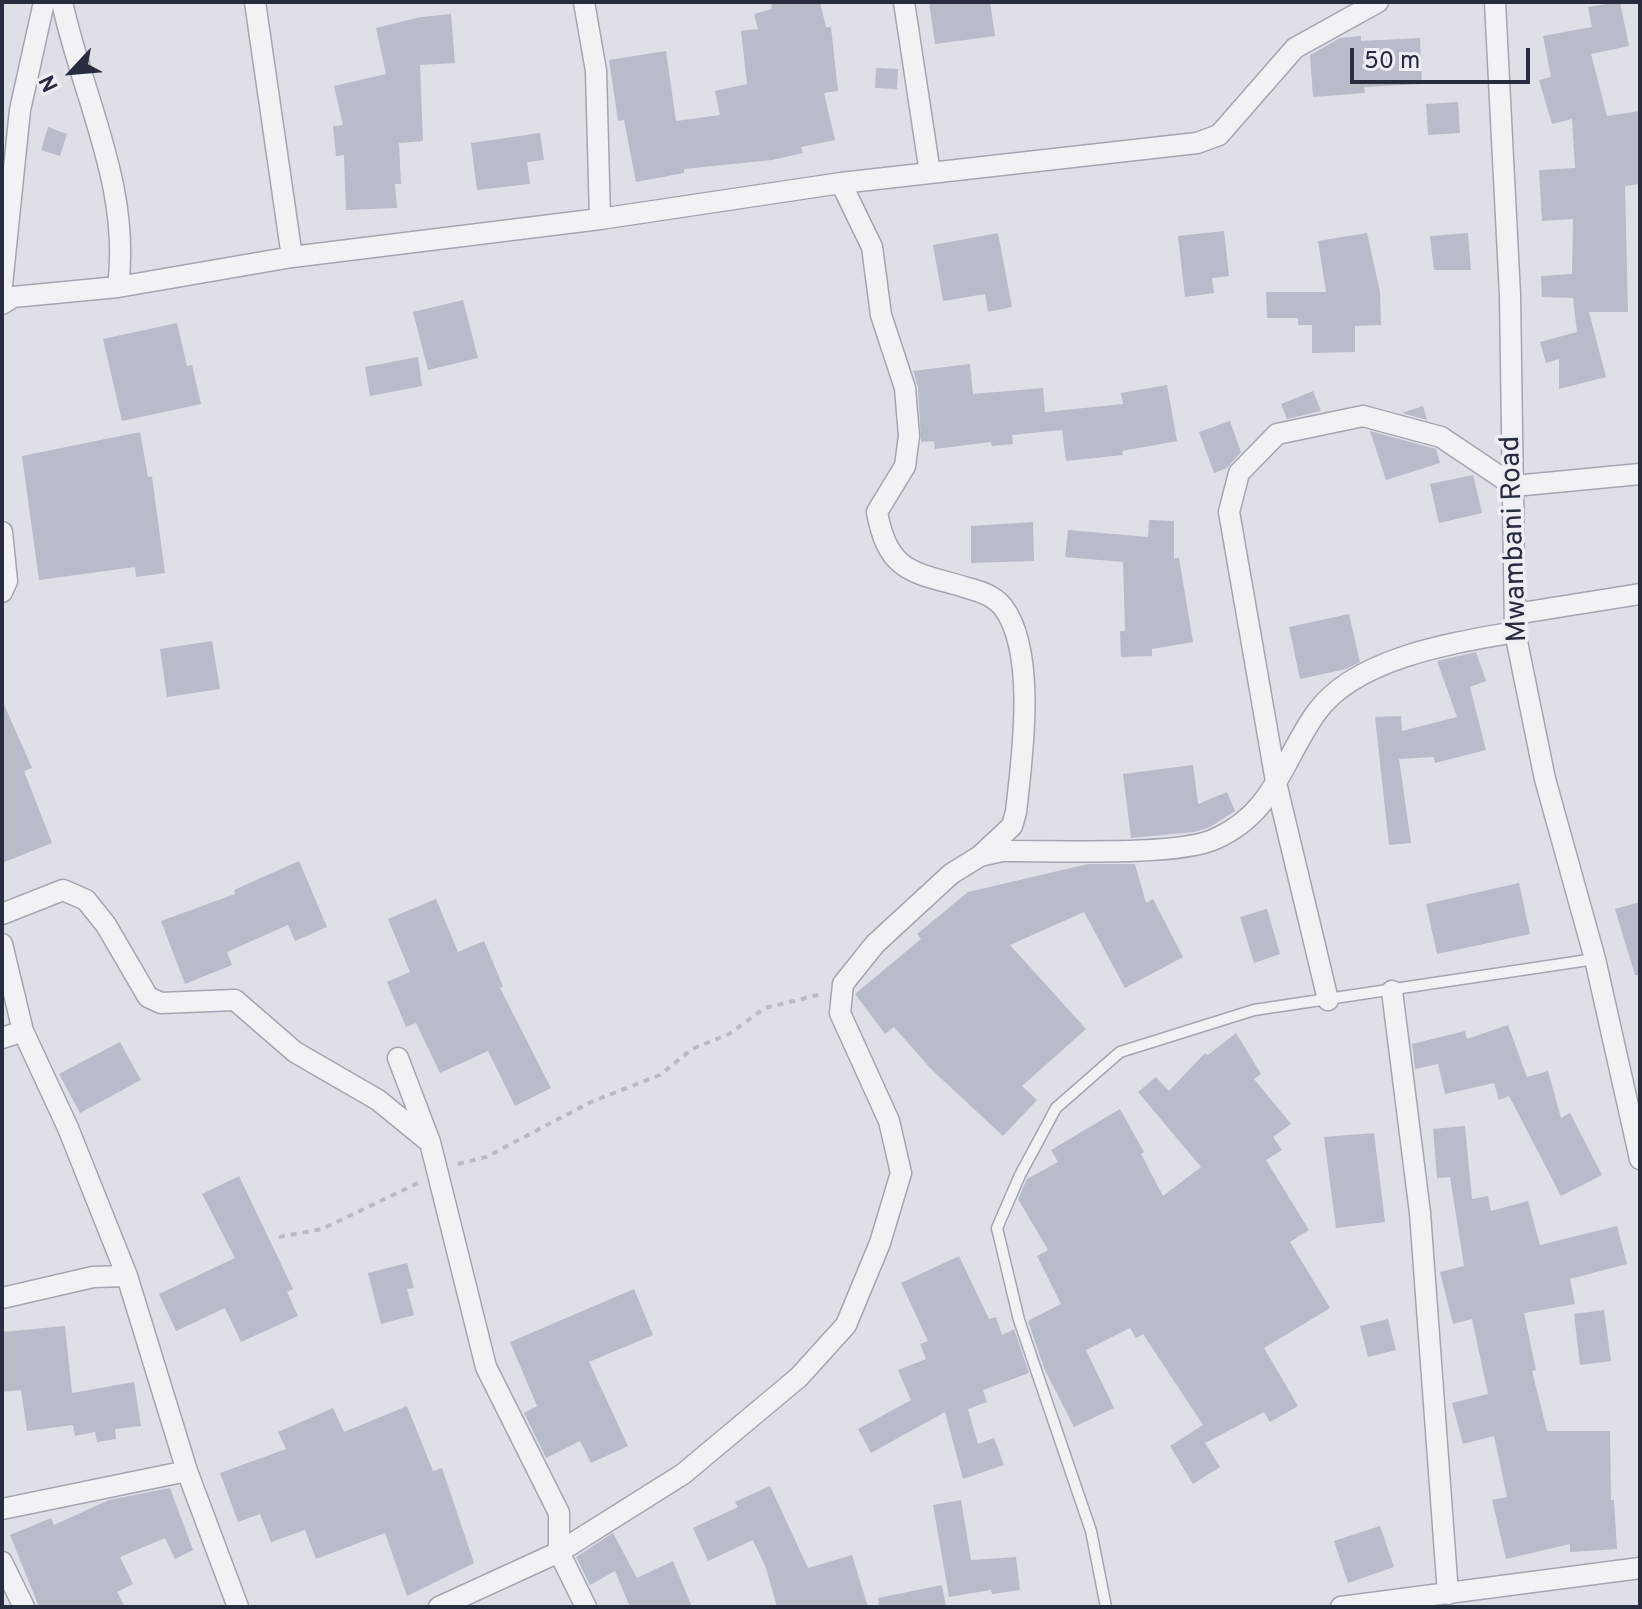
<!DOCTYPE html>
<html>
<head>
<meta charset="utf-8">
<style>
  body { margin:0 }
  #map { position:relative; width:1642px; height:1609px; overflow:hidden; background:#dee0e8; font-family:Overpass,sans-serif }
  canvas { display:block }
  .frame { position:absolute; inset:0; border:4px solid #272c3f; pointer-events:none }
  .north { position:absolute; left:32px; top:32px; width:80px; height:80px; -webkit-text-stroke:6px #edeff5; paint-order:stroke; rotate:244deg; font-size:22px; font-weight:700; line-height:32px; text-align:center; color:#272c3f }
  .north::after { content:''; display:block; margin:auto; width:28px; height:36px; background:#272c3f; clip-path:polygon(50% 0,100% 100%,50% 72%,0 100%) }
  .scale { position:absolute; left:1350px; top:48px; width:180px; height:36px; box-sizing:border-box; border:4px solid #272c3f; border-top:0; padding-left:10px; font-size:24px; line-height:28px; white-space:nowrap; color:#272c3f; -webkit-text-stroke:6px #edeff5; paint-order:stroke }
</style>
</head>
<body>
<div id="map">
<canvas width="1642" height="1609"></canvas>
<div class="frame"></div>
<div class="north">N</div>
<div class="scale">50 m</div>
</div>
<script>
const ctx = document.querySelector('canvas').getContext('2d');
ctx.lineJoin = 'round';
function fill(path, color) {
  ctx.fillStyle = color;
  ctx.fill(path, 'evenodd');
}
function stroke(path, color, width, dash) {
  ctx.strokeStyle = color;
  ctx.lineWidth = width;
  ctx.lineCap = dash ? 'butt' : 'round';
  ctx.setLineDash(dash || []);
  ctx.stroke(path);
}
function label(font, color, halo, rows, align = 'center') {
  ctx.font = font + ' Overpass,sans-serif';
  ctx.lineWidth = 7;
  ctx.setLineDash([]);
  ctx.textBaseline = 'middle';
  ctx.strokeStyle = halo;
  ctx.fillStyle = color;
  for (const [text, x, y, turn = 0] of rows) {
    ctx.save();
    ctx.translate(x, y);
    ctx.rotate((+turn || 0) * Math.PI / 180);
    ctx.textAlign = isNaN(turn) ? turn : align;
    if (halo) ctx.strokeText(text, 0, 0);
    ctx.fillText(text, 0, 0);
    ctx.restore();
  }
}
const building = new Path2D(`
  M771,2H820L826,27H831L838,91L824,93L835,140L801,147L803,153L772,160L684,169V173L636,182L624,120L618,121L609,60L666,51L676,121L720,115L715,91L747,84L741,31L758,29L754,14L772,9Z
  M929,2H990L995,36L935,44Z
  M1620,2L1629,46L1591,54L1607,116L1640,111V184L1625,186L1628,312H1589L1606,377L1559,389V359L1546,363L1540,342L1577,332L1573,298L1542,297L1541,276L1572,274L1573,219L1542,221L1539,170L1575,168L1572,119L1552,124L1539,80L1551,77L1543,36L1592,27L1588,7Z
  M451,14L455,63L420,65L423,141L399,143L401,184H395L397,208L346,210L344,155L336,156L333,126L343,125L334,86L386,74L376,28L421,17Z
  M1361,36V41L1420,38L1422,84L1364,87L1365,93L1313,97L1310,55L1340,38Z
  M876,68L898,69L897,89L875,88Z
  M1458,102L1460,133L1428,135L1426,104Z
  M48,127L67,134L60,156L41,150Z
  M540,133L544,160L527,162L530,184L477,190L471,143Z
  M1224,231L1229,276L1212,278L1214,293L1185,297L1178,236Z
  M998,233L1012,307L988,312L985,294L943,301L933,245Z
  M1367,233L1380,292L1381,325L1355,326V352L1312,353V325H1298V318H1267L1266,292H1326L1318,241Z
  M1468,233L1471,270H1434L1430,236Z
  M463,300L478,358L428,370L413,312Z
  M177,323L187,366L192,365L201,404L122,421L103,339Z
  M418,357L422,386L370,396L365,367Z
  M970,364L973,394L1043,388L1045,412L1123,404L1121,393L1167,385L1177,441L1122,451L1123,455L1066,461L1062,430L1012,435L1013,444L992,446L991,442L935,449L934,441L921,442L918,387L913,371Z
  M1313,391L1321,411L1287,419L1281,404Z
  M1423,406L1427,420L1402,413Z
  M1230,421L1241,452L1227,468L1214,473L1199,432Z
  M1370,431L1436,449L1440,463L1386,480Z
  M140,432L148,477H152L165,573L136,577L135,567L39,580L22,456Z
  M1473,475L1482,513L1439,523L1430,484Z
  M1149,520L1174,521V558H1179L1193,642L1152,649V656L1121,657L1120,631H1125L1123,562L1065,557L1068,530L1148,537Z
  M1033,522L1034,561L971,563V526Z
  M1349,614L1360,662L1346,669L1300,679L1289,627Z
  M212,641L220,689L167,697L160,649Z
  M1476,652L1486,681L1470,687L1486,750L1435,763L1434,757L1399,759L1411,843L1389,845L1375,717L1401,716L1402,731L1457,717L1437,661Z
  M2,700L32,768L24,771L52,843L2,863Z
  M1193,765L1198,804L1227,792L1235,811L1210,827L1194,832L1131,838L1123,774Z
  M299,861L327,927L295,941L288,925L227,952L232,965L185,984L161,921L235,894L234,890Z
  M1088,864H1135L1146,903L1153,899L1183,957L1125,988L1084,912L1010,945L1086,1029L1022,1086L1037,1100L1003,1136L931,1069L894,1027L885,1034L855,994L921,939L917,934L968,892Z
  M1519,883L1530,934L1437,954L1426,904Z
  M436,899L458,952L484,941L503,986L500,988L551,1088L515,1106L488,1051L440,1073L416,1023L406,1027L387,982L410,972L388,919Z
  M1640,902V975H1635L1615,909Z
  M1267,909L1280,954L1254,963L1240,917Z
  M1508,1025L1527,1077L1548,1071L1561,1118L1570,1113L1602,1175L1561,1196L1509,1096L1499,1100L1494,1083L1445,1094L1438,1064L1415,1069L1412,1044L1465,1031L1467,1039Z
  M1236,1033L1261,1074L1254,1079L1291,1124L1273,1137L1282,1150L1266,1160L1309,1230L1290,1242L1330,1308L1264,1348L1298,1406L1270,1422L1264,1412L1205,1443L1220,1467L1193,1484L1170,1446L1203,1425L1143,1334L1136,1338L1130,1328L1086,1350L1114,1408L1074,1427L1044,1368L1028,1321L1061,1304L1037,1256L1048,1250L1018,1199L1027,1179L1058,1162L1051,1150L1120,1109L1144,1152L1141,1154L1163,1196L1201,1167L1138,1092L1156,1077L1169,1091L1205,1053L1208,1055Z
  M120,1042L141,1080L80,1113L59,1074Z
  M1465,1126L1472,1199L1488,1196L1491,1211L1528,1201L1540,1245L1617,1226L1627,1264L1570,1279L1575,1304L1524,1313L1536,1370L1532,1371L1547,1431H1610L1611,1500H1614L1617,1549L1570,1552V1544L1506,1559L1492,1500L1507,1497L1494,1436L1463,1444L1452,1403L1488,1394L1472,1319L1453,1324L1440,1272L1464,1266L1450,1177L1437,1178L1433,1129Z
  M1374,1133L1385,1222L1336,1228L1324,1137Z
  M239,1176L293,1289L287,1292L298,1316L241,1342L225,1308L176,1331L159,1294L235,1258L202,1194Z
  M959,1256L989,1319L996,1317L1002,1335L1014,1329L1029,1373L983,1390L987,1402L968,1409L978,1444L994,1438L1004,1465L963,1479L945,1412L871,1453L858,1429L911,1400L898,1370L926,1359L920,1344L928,1341L901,1283Z
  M407,1263L414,1288L407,1289L414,1315L381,1324L368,1273Z
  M634,1289L653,1335L589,1362L628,1446L591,1463L580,1441L546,1458L524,1413L537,1406L510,1342Z
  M1604,1310L1611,1361L1580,1365L1574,1314Z
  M1388,1319L1396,1350L1368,1357L1360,1326Z
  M65,1326L72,1393L134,1382L141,1426L115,1429L116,1439L97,1442L95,1432L75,1436L73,1425L27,1431L21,1390L2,1392V1332Z
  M407,1406L433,1471L442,1468L474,1563L407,1596L385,1533L316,1559L305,1530L271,1542L260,1514L238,1522L220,1473L286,1449L278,1432L333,1408L344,1432Z
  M770,1486L808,1568L852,1555L868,1607H777L766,1568L753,1540L708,1561L693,1528L738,1507L735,1502Z
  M170,1488L193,1550L175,1559L165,1538L120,1557L133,1584L117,1592L125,1607H39L10,1535L51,1518L54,1525L109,1500Z
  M961,1500L971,1560L1016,1557L1020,1590L992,1594L991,1590L949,1597L933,1505Z
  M1380,1526L1394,1567L1348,1583L1334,1541Z
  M613,1533L637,1578L673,1561L692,1607H630L615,1571L590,1585L576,1557Z
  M942,1585L946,1607H879L878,1598Z`);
const path = new Path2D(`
  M458,1164L486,1157L591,1102L660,1075L692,1049L729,1034L765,1008L822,994
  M279,1237L322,1229L418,1183`);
const lane = new Path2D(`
  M1106,1607L1091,1531L1019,1320L997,1228L1020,1175L1056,1108L1120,1052L1254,1010L1595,959`);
const street = new Path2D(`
  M62,2C83,99 131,186 118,287
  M255,2L292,257
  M584,2L596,71L600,219
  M904,2L930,173
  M1495,2L1510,295L1515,632L1545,779L1595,959L1640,1159
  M841,183L872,247L881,315L905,388L909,436L905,466L877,512C888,576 917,572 971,589C983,592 995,597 1003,607C1037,652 1022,758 1016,812L1012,826L980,856
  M2,285L20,110L44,2
  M2,304L13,297L118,287L292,257L600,219L841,183L1197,143L1219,135L1295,48L1378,2
  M2,532L7,581L2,592
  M1515,614L1640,594
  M2,914L63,890L86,900L106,925L148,997L161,1003L235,1000L295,1052L378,1100L427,1140
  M2,944L23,1031L68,1128L127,1276L187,1471L238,1607
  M1392,991L1420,1213L1448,1594
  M1328,1000L1277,787L1229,512L1239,473L1277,434L1363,416L1441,437L1514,486L1640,474
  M2,1038L23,1031
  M398,1058L430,1142L486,1367L559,1513V1552L586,1607
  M2,1298L93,1277L127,1276
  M2,1509L187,1471
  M2,1562L24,1607
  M439,1607L559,1552L683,1474L799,1377L846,1325L880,1243L901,1173L889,1121L840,1013L843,984L875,944L951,874L980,856L1002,851C1051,850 1176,857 1215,839C1275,812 1282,761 1316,713C1355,658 1452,643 1515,632
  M1341,1607L1640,1568`);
const streetNames = [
  ["Mwambani Road",1516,539,-92]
];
fill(building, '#b8bbc8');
stroke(lane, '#a3a6b2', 13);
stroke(street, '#a3a6b2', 23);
stroke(path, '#b8bbc3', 4, [6, 6]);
stroke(lane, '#f1f2f6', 10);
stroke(street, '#f1f2f6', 20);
label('28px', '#272c3f', '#edeff5', streetNames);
</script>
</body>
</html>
